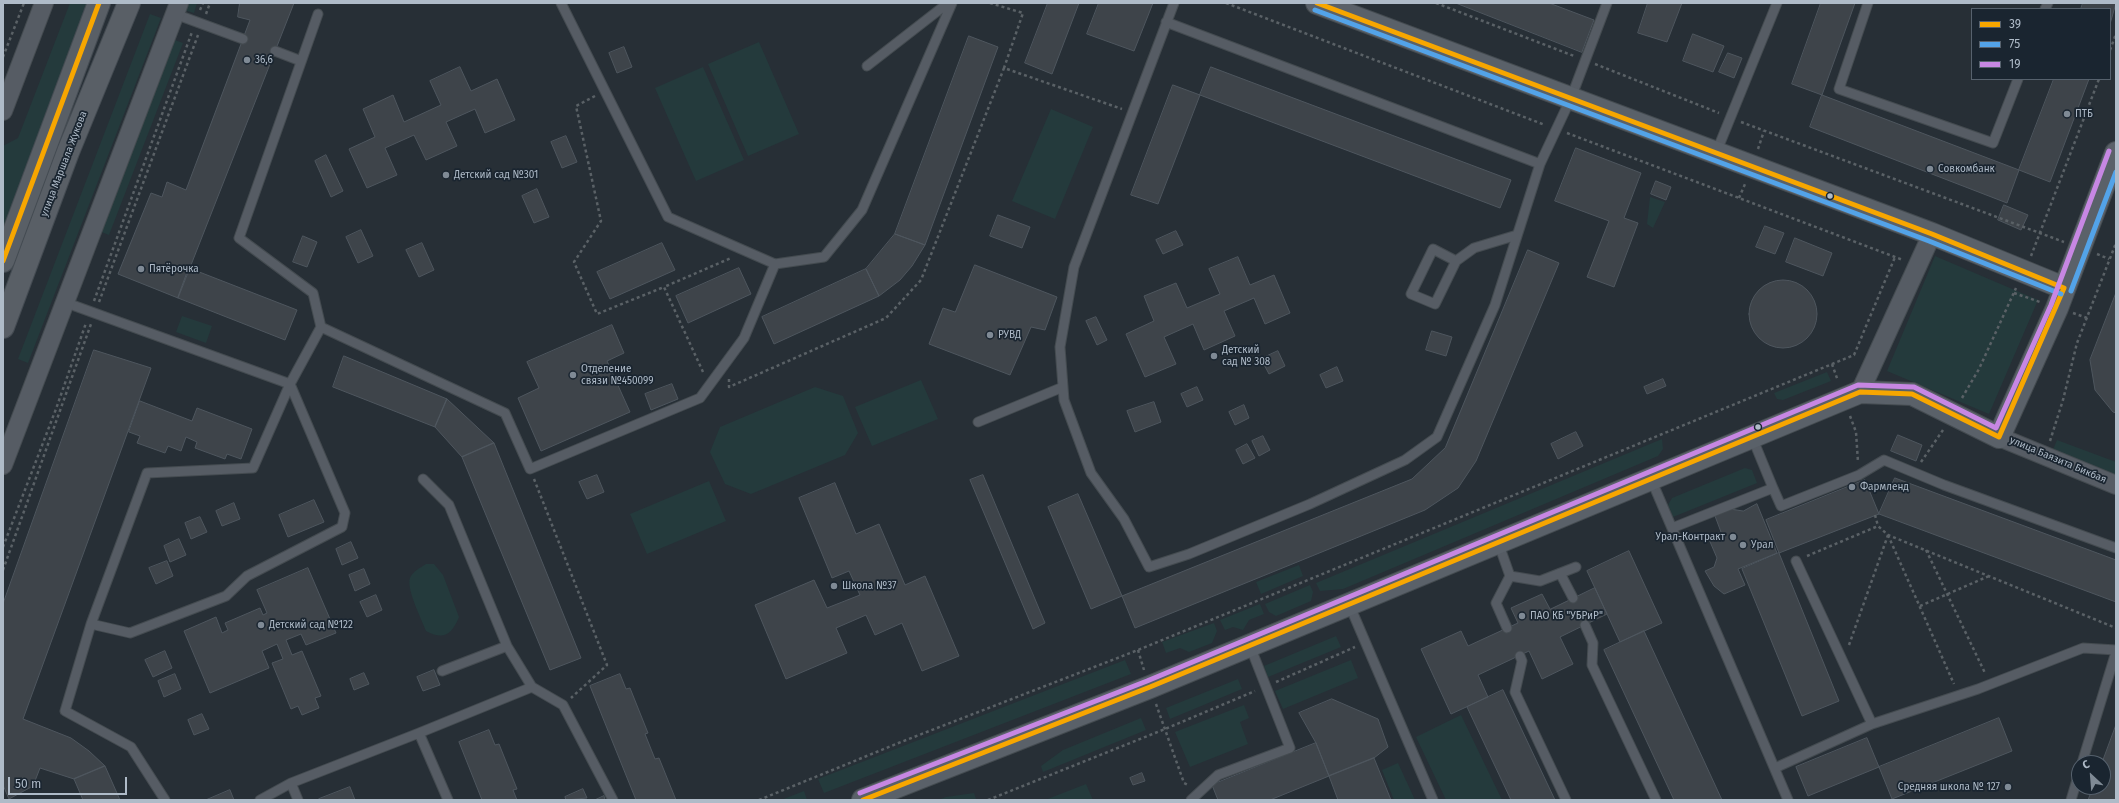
<!DOCTYPE html>
<html>
<head>
<meta charset="utf-8">
<style>
  body { margin:0 }
  #map { position:relative; width:2119px; height:803px; overflow:hidden; background:#272f36; font-family:"Fira Sans",sans-serif }
  canvas { display:block }
  .frame { position:absolute; inset:0; border:4px solid #afbbc8; pointer-events:none }
  .legend { position:absolute; left:1971px; top:8px; width:140px; height:72px; box-sizing:border-box; background:#1a2530; border:1px solid #56616d; margin:0; padding:5px 7px; list-style:none; font-size:12px; color:#afbbc8 }
  .legend li { display:flex; align-items:center; gap:8px; height:20px }
  .legend b { width:20px; border:1px solid #56616d }
  .north { position:absolute; left:2071px; top:755px; width:40px; height:40px; box-sizing:border-box; background:#1a2530; border:1px solid #56616d; border-radius:50%; rotate:334deg; font-size:11px; font-weight:700; line-height:16px; text-align:center; color:#afbbc8 }
  .north::after { content:''; display:block; margin:auto; width:14px; height:18px; background:#7f8a95; clip-path:polygon(50% 0,100% 100%,50% 72%,0 100%) }
  .scale { position:absolute; left:8px; top:777px; width:119px; height:18px; box-sizing:border-box; border:2px solid #afbbc8; border-top:0; padding-left:5px; font-size:12px; line-height:14px; white-space:nowrap; color:#afbbc8; -webkit-text-stroke:3px #1a2530; paint-order:stroke }
</style>
</head>
<body>
<div id="map">
<canvas width="2119" height="803"></canvas>
<div class="frame"></div>
<ul class="legend">
<li><b style="height:5px;background:#f7a600"></b>39</li>
<li><b style="height:5px;background:#53a3e8"></b>75</li>
<li><b style="height:5px;background:#c787e3"></b>19</li>
</ul>
<div class="north">С</div>
<div class="scale">50 m</div>
</div>
<script>
const ctx = document.querySelector('canvas').getContext('2d');
ctx.lineJoin = 'round';
function fill(path, color) {
  ctx.fillStyle = color;
  ctx.fill(path, 'evenodd');
}
function stroke(path, color, width, dash) {
  ctx.strokeStyle = color;
  ctx.lineWidth = width;
  ctx.lineCap = dash ? 'butt' : 'round';
  ctx.setLineDash(dash || []);
  ctx.stroke(path);
}
function label(font, color, halo, rows, align = 'center') {
  ctx.font = font + ' "Fira Sans",sans-serif';
  ctx.lineWidth = 3.5;
  ctx.setLineDash([]);
  ctx.textBaseline = 'middle';
  ctx.strokeStyle = halo;
  ctx.fillStyle = color;
  for (const [text, x, y, turn = 0] of rows) {
    ctx.save();
    ctx.translate(x, y);
    ctx.rotate((+turn || 0) * Math.PI / 180);
    ctx.textAlign = isNaN(turn) ? turn : align;
    if (halo) ctx.strokeText(text, 0, 0);
    ctx.fillText(text, 0, 0);
    ctx.restore();
  }
}
const green = new Path2D(`
  M70,3H90L3,230V146L18,138Z
  M186,3H197L194,13L184,10Z
  M150,14L161,18L28,363L18,359Z
  M172,39L183,43L109,235L99,231Z
  M759,42L799,134L748,156L708,64Z
  M703,67L744,160L696,181L655,88Z
  M1051,109L1093,127L1055,219L1012,201Z
  M1650,197L1665,202L1653,228L1647,224Z
  M1935,256L2038,300L1989,414L1887,371Z
  M182,316L212,326L206,343L176,332Z
  M1827,372L1831,381L1783,400L1777,399L1774,393Z
  M921,380L938,419L872,446L855,407Z
  M815,387L843,396L858,433L845,455L751,494L725,484L710,452L720,427Z
  M1662,439L1663,449L1658,456L1343,589L1320,591L1316,583Z
  M2057,440L2116,462V476L2052,452Z
  M1745,468L1752,470L1757,483L1673,517L1668,505L1672,498Z
  M709,481L726,521L647,554L630,514Z
  M426,564H434L443,575L459,617C452,634 444,641 426,631C422,620 406,589 410,578C413,571 420,568 426,564Z
  M1299,565L1303,576L1261,594L1256,582Z
  M1310,585L1313,592L1311,601L1276,616L1269,612L1265,604Z
  M1260,604L1264,614L1249,620L1243,630L1233,627L1225,630L1220,620Z
  M1214,623L1217,631L1212,643L1189,652L1180,648L1166,653L1162,642Z
  M1336,636L1341,647L1268,677L1264,666Z
  M1125,660L1131,674L824,793L818,779Z
  M1351,660L1358,678L1283,709L1275,691Z
  M1238,679L1242,689L1170,719L1166,708Z
  M1244,705L1249,718L1240,722L1248,744L1190,767L1175,732Z
  M1461,715L1502,800H1446L1416,737Z
  M1141,718L1146,730L1043,772L1041,766L1063,750Z
  M1398,763L1415,800H1394L1382,770Z
  M1086,784L1093,800H1045Z
  M804,791L807,800H781Z
  M974,793L976,799L974,800H938L946,797Z`);
const building = new Path2D(`
  M240,3H294L178,298L118,274L151,193L162,197L167,182L186,190L250,20L238,17Z
  M1048,3H1079L1052,74L1025,63Z
  M1099,3H1153L1134,51L1087,34Z
  M1456,3H1549L1594,20L1582,52Z
  M1648,3H1682L1667,42L1638,33Z
  M1821,3H1855L1822,95L1792,84Z
  M2083,3H2116L2110,24V9H2081Z
  M1693,34L1724,46L1713,72L1683,61Z
  M969,36L998,47L925,245L895,234Z
  M624,47L632,67L617,73L609,53Z
  M1728,53L1742,58L1734,78L1719,72Z
  M460,67L471,91L497,79L515,120L485,133L475,109L446,122L457,146L426,160L414,135L385,148L397,175L367,188L349,149L375,137L363,109L393,95L404,122L441,105L430,81Z
  M1211,67L1511,180L1500,208L1200,95Z
  M2054,79H2089L2050,182L2019,170Z
  M1173,85L1200,95L1158,204L1131,195Z
  M1822,95L2019,170L2007,203L1810,127Z
  M566,136L577,162L562,168L551,142Z
  M1576,148L1641,173L1624,218L1638,223L1614,287L1587,277L1609,221L1555,201Z
  M326,155L343,191L331,197L315,161Z
  M1656,181L1671,187L1666,200L1651,194Z
  M537,189L549,217L534,223L522,196Z
  M2004,205L2028,215L2021,230L1998,220Z
  M998,215L1030,227L1022,248L990,236Z
  M1765,226L1784,233L1775,254L1756,247Z
  M361,230L373,256L358,263L346,237Z
  M1176,231L1183,245L1163,254L1156,240Z
  M895,234L925,245L912,266L900,280L879,296L866,269Z
  M303,236L317,242L307,267L293,262Z
  M1795,238L1832,253L1823,276L1786,262Z
  M422,243L434,270L419,277L406,250Z
  M662,243L675,270L610,299L597,272Z
  M1528,250L1559,263L1476,461L1458,488L1425,510L1135,628L1122,596L1412,479L1445,448Z
  M1238,257L1250,285L1274,275L1290,313L1265,324L1254,298L1224,311L1235,336L1204,350L1193,324L1164,337L1176,364L1145,377L1126,334L1154,321L1144,296L1176,283L1187,308L1220,294L1209,269Z
  M975,265L1057,297L1045,330L1031,327L1010,375L929,344L943,308L955,312Z
  M189,268L297,310L285,340L178,298Z
  M739,268L751,294L688,323L676,296Z
  M866,269L879,296L774,344L762,317Z
  M1749 314a34 34 0 1 1 68 0a34 34 0 1 1-68 0Z
  M2116,293V413L2113,412L2095,390L2090,360Z
  M1096,317L1107,340L1097,345L1086,321Z
  M612,325L624,353L607,361L630,412L541,451L518,398L539,388L527,362Z
  M1432,331L1452,337L1446,356L1426,350Z
  M94,350L151,368L23,719L71,738L89,751L105,766L74,779L40,768L33,786L9,799L3,785V604Z
  M1278,351L1285,366L1269,374L1261,359Z
  M344,356L447,399L435,427L333,387Z
  M1337,367L1343,381L1326,388L1320,375Z
  M1663,379L1666,386L1647,394L1644,387Z
  M672,384L678,399L651,410L645,394Z
  M1197,387L1203,400L1187,407L1181,394Z
  M447,399L494,443L462,457L435,427Z
  M140,401L192,421L197,408L252,429L241,459L227,454L225,459L195,448L197,442L186,437L181,451L168,446L165,453L137,443L140,436L129,432Z
  M1154,402L1161,422L1135,432L1127,411Z
  M1244,405L1249,418L1235,425L1229,412Z
  M1576,432L1583,446L1558,459L1551,444Z
  M1898,435L1922,445L1916,461L1891,451Z
  M1263,436L1270,450L1259,456L1252,441Z
  M494,443L581,658L550,670L462,457Z
  M1247,444L1255,458L1243,464L1236,450Z
  M597,475L604,492L587,499L579,482Z
  M983,475L1045,623L1033,629L970,480Z
  M1895,478L2116,560V602L1879,514Z
  M1865,480L1879,514L1779,553L1766,520Z
  M835,483L856,534L879,524L905,585L925,576L959,656L922,671L902,623L875,635L866,615L836,628L847,653L786,679L755,605L814,580L827,608L860,595L849,571L832,578L799,498Z
  M1078,494L1122,596L1091,609L1048,507Z
  M314,500L324,522L288,537L279,515Z
  M234,503L240,519L222,526L216,511Z
  M1757,504L1777,553L1738,569L1745,585L1724,594L1714,586L1705,571L1714,567L1717,558L1708,537L1721,532L1715,516L1730,509L1743,511Z
  M200,517L207,532L191,539L185,523Z
  M179,539L186,555L170,562L164,546Z
  M351,542L358,558L342,565L336,549Z
  M1629,551L1662,623L1620,642L1587,571Z
  M1779,553L1839,701L1802,716L1742,569Z
  M167,561L173,576L156,584L149,568Z
  M308,568L336,633L306,645L301,634L286,640L292,655L302,651L321,696L315,698L319,708L302,715L298,706L291,709L272,663L283,659L277,644L262,651L269,668L210,693L184,631L216,617L222,633L228,630L225,623L260,608L263,615L267,613L257,590Z
  M364,569L370,584L355,591L349,575Z
  M1595,588L1607,614L1560,637L1573,664L1542,679L1529,651L1478,675L1488,697L1451,714L1421,649L1461,631L1468,646L1518,623L1511,608L1542,594L1550,609Z
  M376,595L382,610L367,617L360,602Z
  M1644,631L1722,800H1674L1604,650Z
  M165,651L172,668L153,677L145,660Z
  M434,670L440,685L423,691L417,677Z
  M364,673L369,684L354,690L350,679Z
  M175,674L181,689L164,697L158,681Z
  M620,674L626,689L630,688L648,733L645,734L655,759L659,758L676,800H636L590,686Z
  M1503,690L1555,800H1511L1467,707Z
  M1332,699L1378,719L1388,747L1374,758L1329,776L1316,743L1299,713Z
  M202,714L209,729L194,735L188,720Z
  M1999,718L2012,751L1892,799L1879,767Z
  M2116,725V800H2088L2093,787H2103L2102,763Z
  M489,730L495,745L499,744L517,789L513,790L517,800H482L459,742Z
  M1867,738L1879,767L1808,796L1796,767Z
  M1316,743L1329,776L1270,800H1218L1212,785Z
  M1374,758L1391,800H1338L1329,776Z
  M105,766L120,800H83L74,779Z
  M1142,773L1145,781L1133,785L1130,778Z
  M350,787L355,800H320L319,799Z
  M583,789L587,798L566,800L565,797Z
  M230,790L234,800H206Z
  M604,796L605,800H595Z`);
const path = new Path2D(`
  M990,3L1023,13L1004,68
  M1226,3L1545,125
  M1436,3L1574,56
  M200,10L203,3
  M206,14L210,3
  M2110,50L2116,34
  M3,57L24,3
  M1595,64L1719,113
  M595,96L576,106L601,221L574,262L597,314L664,287
  M1741,122L2064,242
  M1567,133L1903,260
  M1758,149L1764,131
  M1739,198L1745,184
  M2097,254L2109,259
  M2031,256L2099,79
  M2014,293L2040,302
  M94,301L192,32
  M99,302L198,35
  M2073,313L2087,318
  M1832,364L1838,381
  M703,372L664,287L731,258
  M729,379V387L886,318L921,280L1004,68L1122,109
  M1962,398L1979,369L2016,288
  M1850,416L1856,432L1858,462
  M2050,441L2063,400L2077,343L2116,243
  M1921,462L1943,430
  M534,479L607,665L571,698
  M1875,515L1878,526
  M1888,535L1954,684
  M3,547L56,409L86,323
  M1926,550L1985,673
  M1807,556L1878,526L1888,535L2116,628
  M3,570L91,324
  M1920,606L1989,576
  M1849,645L1888,535
  M1138,650L1144,670
  M1276,682L1355,647
  M1156,704L1184,783L1188,785
  M759,800L901,742L1138,650L1854,355L1895,257
  M988,800L1165,729L1255,691`);
const service = new Path2D(`
  M561,3L668,217L775,264L824,257L862,210L952,3
  M1174,3L1074,267L1060,347L1064,400L1091,473L1124,519L1149,567L1189,554L1310,504L1405,460L1437,437L1495,305L1540,164L1571,98L1607,3
  M1868,3L1839,89L1993,143L2018,79
  M2045,9L2048,3
  M175,14L243,39
  M1166,22L1540,164
  M275,51L301,61
  M867,66L948,3
  M1716,153L1777,3
  M1456,261L1433,249L1411,294L1435,304L1456,261L1474,248L1517,235
  M64,302L290,384L253,468L147,473L91,624L65,711L131,747L165,800
  M321,327L505,413L530,469L700,398L744,338L775,264
  M978,422L1063,387
  M1752,437L1773,488
  M423,479L449,505L507,646L532,687
  M1651,479L1788,800
  M1672,528L1773,488L1781,506L1859,475L1884,460L1944,485L2116,548
  M1498,542L1510,576L1496,603L1507,628
  M1560,573L1573,598
  M1510,576L1540,581L1576,567
  M1349,604L1433,800
  M91,624L130,633L226,596L247,576L342,527L345,513L290,384L321,327L313,293L239,238L318,14
  M1585,625L1593,643L1592,665L1656,800
  M1520,656L1522,661L1515,692L1566,800
  M442,671L507,646
  M1872,724L1978,689L2083,648L2116,650
  M2082,763L2116,652
  M1775,768L1872,724L1796,561
  M260,800L291,783
  M298,800L291,783L419,733
  M448,800L419,733L532,687L563,705L613,800
  M1191,800L1218,775L1290,748L1250,646
  M2071,800L2079,773`);
const minor = new Path2D(`
  M3,111L44,3
  M1860,392L1932,234
  M1999,437L2116,485
  M3,465L179,3`);
const secondary = new Path2D(`
  M1317,3L1932,234L2064,288
  M863,800L1150,687L1860,392L1912,394L1999,437L2057,308L2116,153`);
const primary = new Path2D(`
  M3,261L99,3
  M3,327L68,152L129,3`);
const bus1 = new Path2D(`
  M1317,3L1932,234L2064,288
  M3,261L99,3
  M863,800L1150,687L1860,392L1912,394L1999,437L2064,288`);
const bus2 = new Path2D(`
  M1315,10L1929,241L2061,294
  M2071,291L2116,172`);
const bus3 = new Path2D(`
  M860,793L1147,681L1858,385L1914,387L1996,428L2051,305L2109,151`);
const markers = [
  [247,60,4,"#7f8a95"],
  [2067,114,4,"#7f8a95"],
  [1930,169,4,"#7f8a95"],
  [446,175,4,"#7f8a95"],
  [1830,196,3.5,"#afbbc8"],
  [141,269,4,"#7f8a95"],
  [990,335,4,"#7f8a95"],
  [1214,356,4,"#7f8a95"],
  [573,375,4,"#7f8a95"],
  [1758,427,3.5,"#afbbc8"],
  [1852,487,4,"#7f8a95"],
  [1733,537,4,"#7f8a95"],
  [1743,545,4,"#7f8a95"],
  [834,586,4,"#7f8a95"],
  [1522,616,4,"#7f8a95"],
  [261,625,4,"#7f8a95"],
  [2008,787,4,"#7f8a95"]
];
const poiNames = [
  ["36,6",255,60],
  ["ПТБ",2075,114],
  ["Совкомбанк",1938,169],
  ["Детский сад №301",454,175],
  ["Пятёрочка",149,269],
  ["РУВД",998,335],
  ["Детский",1222,350],
  ["сад № 308",1222,362],
  ["Отделение",581,369],
  ["связи №450099",581,381],
  ["Фармленд",1860,487],
  ["Урал-Контракт",1725,537,"right"],
  ["Урал",1751,545],
  ["Школа №37",842,586],
  ["ПАО КБ \"УБРиР\"",1530,616],
  ["Детский сад №122",269,625],
  ["Средняя школа № 127",2000,787,"right"]
];
const streetNames = [
  ["улица Маршала Жукова",64,164,-69],
  ["улица Баязита Бикбая",2058,460,23]
];
fill(green, '#243a3c');
fill(building, '#3e444a');
stroke(building, '#4e565e', 1);
stroke(service, '#444b50', 11);
stroke(minor, '#444b50', 20);
stroke(secondary, '#444b50', 24);
stroke(primary, '#444b52', 24);
stroke(path, '#5a6166', 2.5, [3, 3]);
stroke(service, '#565c64', 9);
stroke(minor, '#565c64', 18);
stroke(secondary, '#5a6169', 22);
stroke(primary, '#595f66', 22);
stroke(bus1, '#f7a600', 5);
stroke(bus2, '#53a3e8', 5);
stroke(bus3, '#c787e3', 5);
for (const [x, y, r, color] of markers) {
  const dot = new Path2D();
  dot.arc(x, y, r, 0, 2 * Math.PI);
  ctx.fillStyle = color;
  ctx.fill(dot);
  stroke(dot, '#1a2530', 1.5);
}
label('10px', '#afbbc8', '#1a2530', poiNames, 'left');
label('10px', '#afbbc8', '#1a2530', streetNames);
</script>
</body>
</html>
